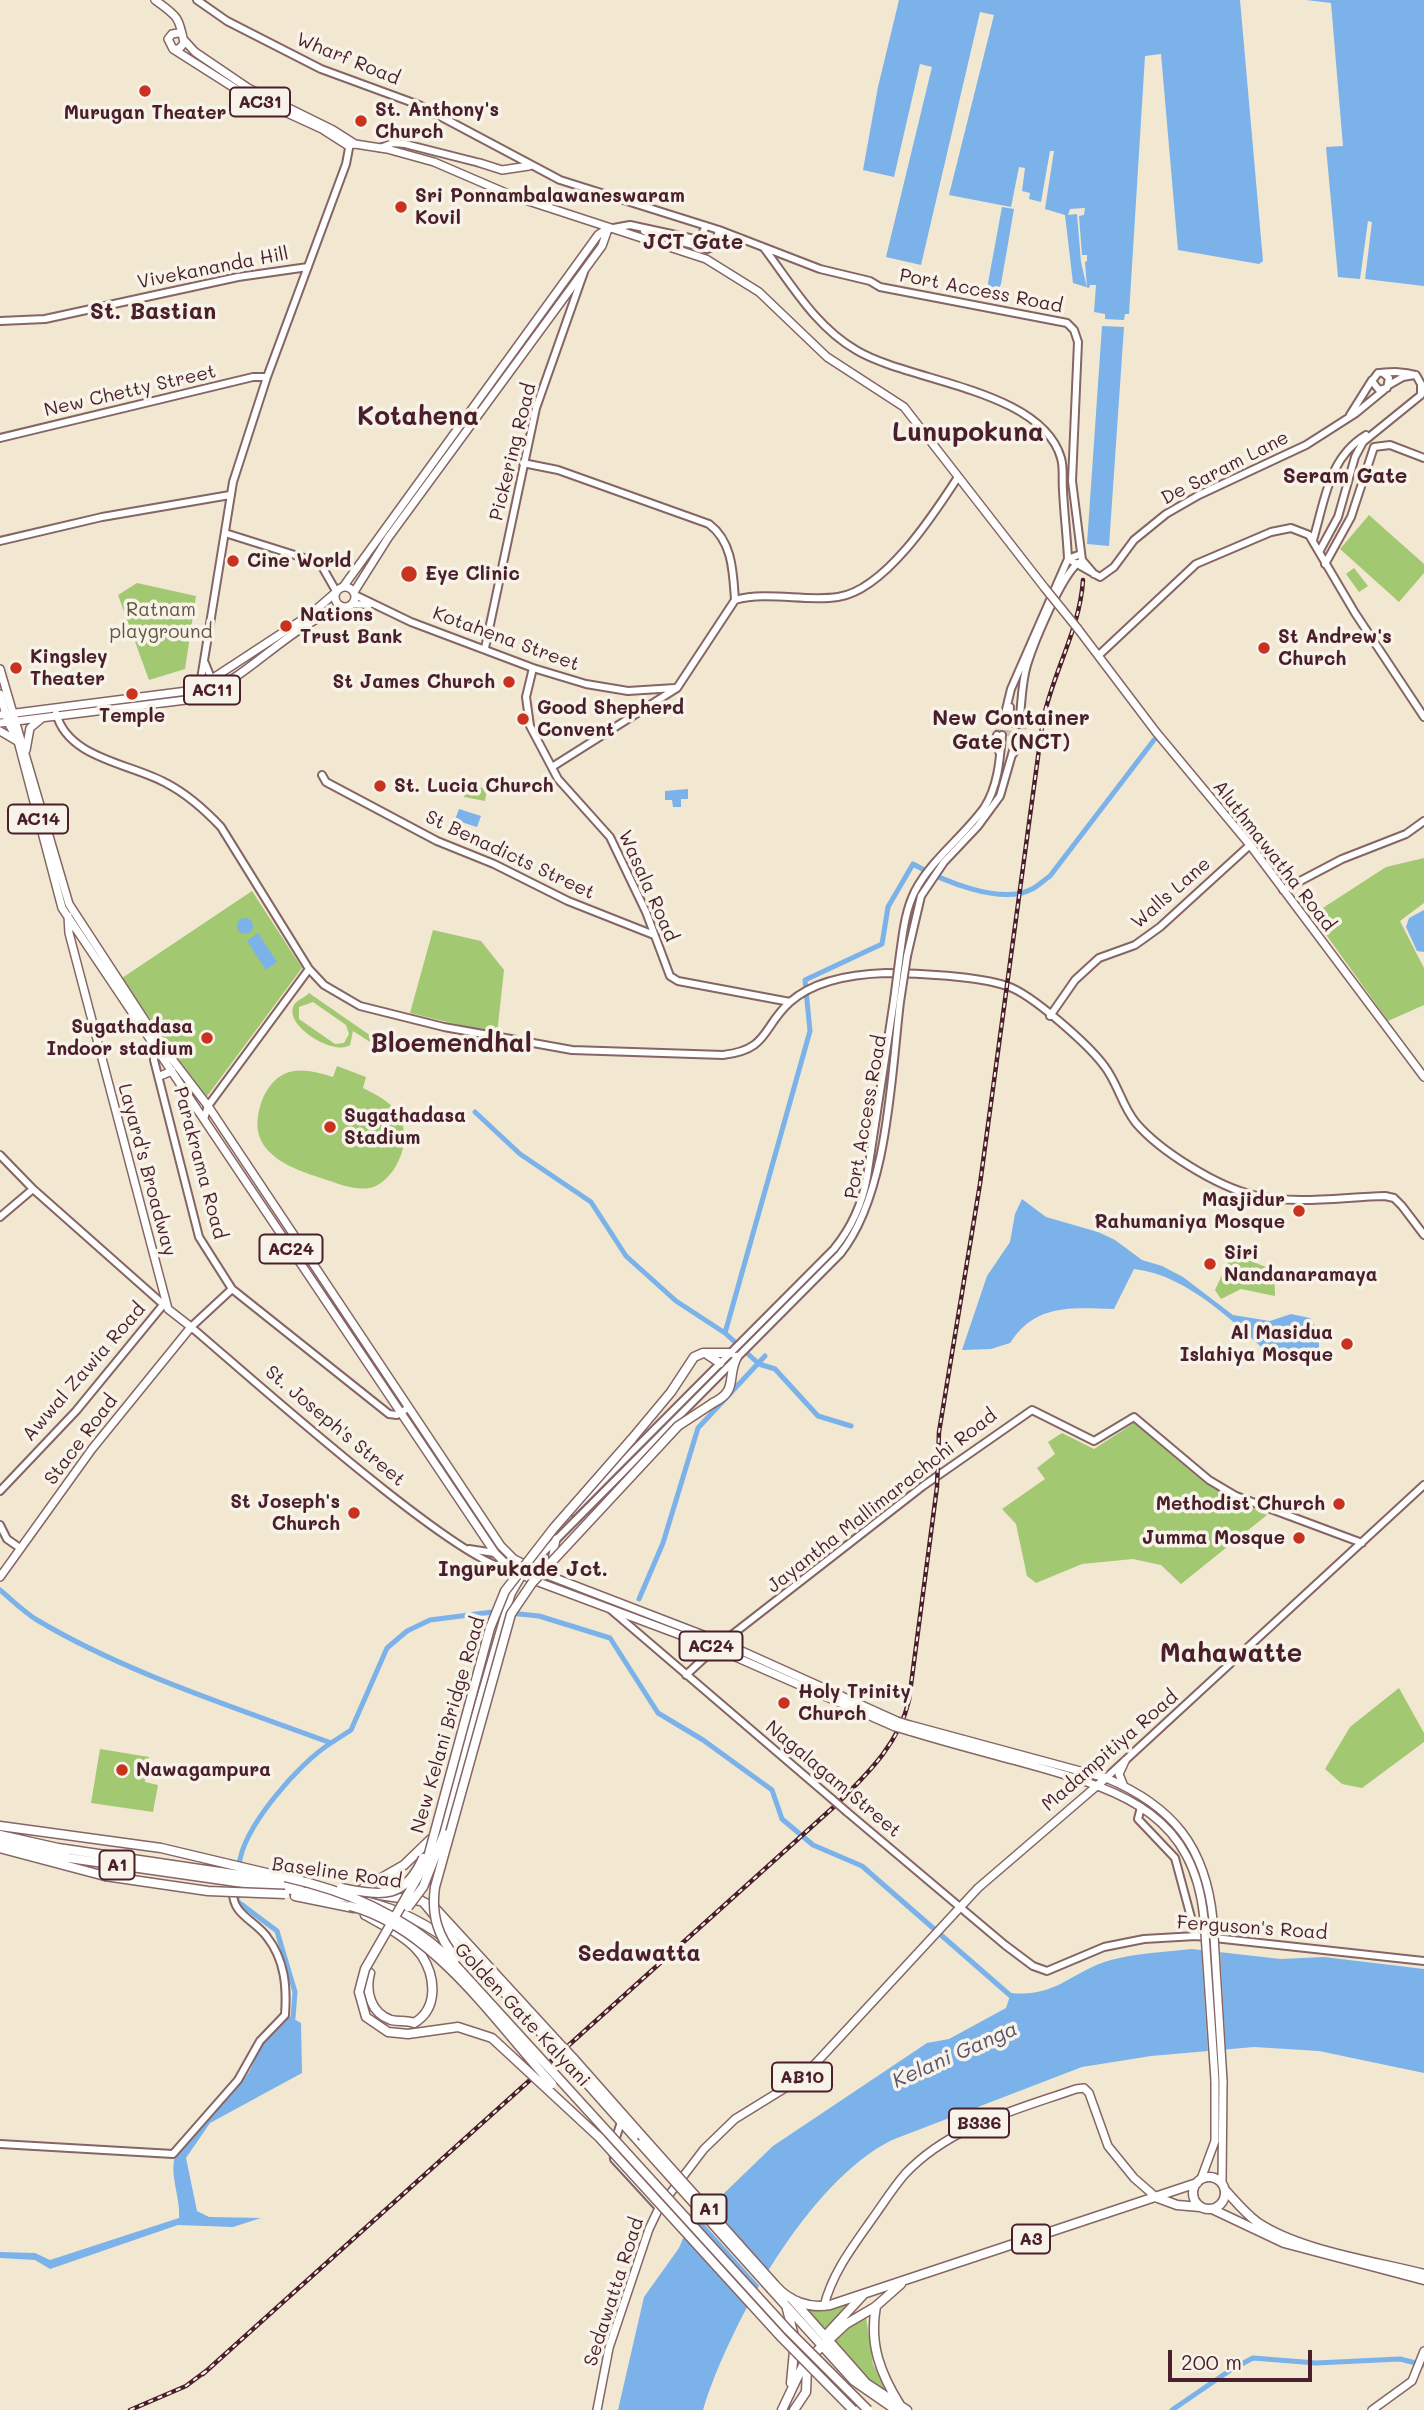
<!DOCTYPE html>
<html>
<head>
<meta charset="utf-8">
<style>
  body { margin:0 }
  #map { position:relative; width:1424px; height:2410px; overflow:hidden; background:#f2e7d0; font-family:Mali,sans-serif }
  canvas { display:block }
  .scale { position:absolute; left:1168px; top:2350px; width:144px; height:32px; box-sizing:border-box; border:4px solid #4a1f2b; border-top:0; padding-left:9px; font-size:21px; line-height:24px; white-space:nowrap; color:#4a1f2b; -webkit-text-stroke:5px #f7f3e8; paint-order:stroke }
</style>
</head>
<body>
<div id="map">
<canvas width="1424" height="2410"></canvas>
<div class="scale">200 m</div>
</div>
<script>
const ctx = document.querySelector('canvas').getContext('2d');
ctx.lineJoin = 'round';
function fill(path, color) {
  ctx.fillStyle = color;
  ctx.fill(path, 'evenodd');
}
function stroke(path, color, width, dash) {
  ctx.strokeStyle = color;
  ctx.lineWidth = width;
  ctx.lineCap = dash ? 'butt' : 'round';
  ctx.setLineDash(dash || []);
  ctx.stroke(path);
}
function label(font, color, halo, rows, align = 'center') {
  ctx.font = font + ' Mali,sans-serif';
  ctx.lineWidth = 7;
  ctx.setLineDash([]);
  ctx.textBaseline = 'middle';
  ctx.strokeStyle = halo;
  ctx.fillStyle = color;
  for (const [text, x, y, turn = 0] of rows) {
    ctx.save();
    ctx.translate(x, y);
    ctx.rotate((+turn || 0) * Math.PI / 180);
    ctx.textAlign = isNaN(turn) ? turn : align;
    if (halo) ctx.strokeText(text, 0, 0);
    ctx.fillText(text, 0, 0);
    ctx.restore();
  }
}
const green = new Path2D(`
  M1369,515L1424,564V573L1399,602L1340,549Z
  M1354,568L1368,586L1359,592L1346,574Z
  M137,583L196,596L185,669L149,680L118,595Z
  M466,785L487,789L485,801L464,797Z
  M1424,858V903L1400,921L1424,968V1005L1388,1021L1312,915L1386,867Z
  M252,891L302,968L205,1099L122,978Z
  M433,930L481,941L504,970L497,1034L410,1013Z
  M309,993L384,1045L381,1049L353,1031L350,1045C334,1056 286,1027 293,1007C296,999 304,999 309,993ZM313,1002L346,1025L349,1034L344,1043L335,1044L299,1019V1007Z
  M337,1066L366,1077L363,1088C390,1101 409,1114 403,1148C400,1162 390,1179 376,1186C359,1193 340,1184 324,1179C293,1169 252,1155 258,1116C260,1105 263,1095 270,1086C287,1064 310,1070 333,1077Z
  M1235,1255L1274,1270L1275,1296L1241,1289L1221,1299L1215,1290L1231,1256Z
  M1134,1423L1206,1484L1267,1515L1181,1584L1161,1565L1133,1559L1082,1564L1036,1583L1027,1576L1016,1524L1002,1509L1045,1479L1037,1468L1055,1454L1048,1442L1062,1433L1094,1449Z
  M1399,1688L1424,1733V1742L1362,1788L1342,1784L1325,1769L1350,1727Z
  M100,1749L149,1757L145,1782L158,1785L153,1812L91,1803Z
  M855,2300L825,2328L802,2308L827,2309Z
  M866,2317L873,2364L890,2399L875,2388L832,2340L850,2324Z`);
const water = new Path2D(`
  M899,0H1240L1263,261L1259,264L1178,250L1161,54L1145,56L1129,314H1125L1124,320L1105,319V314L1094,312L1096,285H1090L1089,288L1073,283L1065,215L1045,209L1054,151H1050L1041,202L1029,199L1030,193L1022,191L1025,168L1019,167L1011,207L949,195L994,15L980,12L921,265L886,257L932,67L920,64L894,177L863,170L878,87Z
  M1306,0H1424V286L1365,279L1372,222L1368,221L1360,279L1338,277L1326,147L1343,146L1331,3Z
  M1002,207L1014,209L1001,284L995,296L990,295L988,283Z
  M1102,326L1124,327L1109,546L1087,544Z
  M688,789V799H681V807H673L672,800H665V791Z
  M459,809L481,816L477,827L455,820Z
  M1424,910V952L1417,951L1406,927L1409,918Z
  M237 926a8 8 0 1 1 16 0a8 8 0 1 1-16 0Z
  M258,933L277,962L266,970L247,941Z
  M1022,1199L1046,1217L1098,1232L1115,1240L1142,1260L1162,1266L1183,1277L1233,1315L1270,1321L1291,1314L1310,1318L1319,1334V1351L1298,1363H1279C1238,1327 1190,1275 1134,1269L1114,1309C1072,1308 1036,1303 1010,1343L991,1349L962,1350L987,1276L1010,1242L1015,1214Z
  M1192,1949L1281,1959L1324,1957L1424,1969V2073L1319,2051L1254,2047L1151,2056L1082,2067L892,2140C809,2181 730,2323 703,2410H618L644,2297L679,2248L687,2229L773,2146L927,2043L949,2039L1006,2008L1011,1993C1056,1998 1072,1971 1111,1960C1136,1953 1166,1952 1192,1949Z
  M289,2016L301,2023L302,2073L210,2123L186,2158L197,2211L209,2217L261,2218L233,2227L178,2225L50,2269L35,2260L0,2258V2252L35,2253L50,2260L179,2218C181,2198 168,2173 176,2153C191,2120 230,2102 249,2072C256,2060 258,2044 269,2034C277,2027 284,2026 289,2016Z`);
const pier = new Path2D(`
  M1085,208L1084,215L1079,216L1082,255H1087V261L1085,262L1087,288L1081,262L1077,214L1068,215L1070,209Z
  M1201,1946L1220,1948L1226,2052L1208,2054Z
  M708,2203L773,2275L763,2290L696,2215Z`);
const canal = new Path2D(`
  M475,1112L520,1154L591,1202L626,1256L676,1301L725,1333L810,1031L805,980L882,944L888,907L913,864C941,880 1001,906 1032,889C1038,886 1044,880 1050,876L1154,740
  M725,1333L759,1364L775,1369L818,1416L851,1426
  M0,1590C12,1600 24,1612 37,1620C126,1673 234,1707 331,1743L351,1730L387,1648L407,1631L430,1620L500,1611
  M639,1599L663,1543L698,1428L765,1356
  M509,1613L539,1616L610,1638L658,1713L703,1740L772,1790L782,1819L813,1845L862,1866L1012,1997
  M239,1866C242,1828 299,1763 331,1743
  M238,1880L237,1901L277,1931L295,1992L293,2018
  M1172,2410L1232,2369L1253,2358L1316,2363L1400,2359L1424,2365`);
const secondaryTunnel = new Path2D(`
  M997,735L1000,721
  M1007,736L1009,722
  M1012,737L1014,723
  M1022,738L1024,724`);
const secondary = new Path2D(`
  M197,0L227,21L321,69L419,105L560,180L719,230L820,269L870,281L880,287L1067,323L1074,330L1078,342L1072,481L1082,560L1094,574
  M380,148L393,143L405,144L480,163
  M608,229L630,225L699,240L706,226
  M644,231L707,249L715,246L719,230
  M764,248C792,285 815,326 856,350C909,382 1041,389 1061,458C1064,469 1062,479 1063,490C1064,513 1067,536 1068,559L1100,577L1114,567L1134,540L1166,514L1199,495L1306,445L1356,413L1384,390
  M0,321L45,319L238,277L308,267
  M1383,373L1389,378L1387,388L1379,390L1372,381L1378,373C1392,372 1403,371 1416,375
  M1389,385L1403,377L1414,375
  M1350,415L1372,380
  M0,438L253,377H267
  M523,463L558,470L709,524C733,542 733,573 735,600
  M225,533L320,563L336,591
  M1313,540C1325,501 1328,458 1366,435
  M0,541L102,517L230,495
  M1319,552L1338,517L1355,457L1363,442L1421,395V384L1416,375
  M1325,564L1351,517L1374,447L1390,445L1424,458
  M355,595L411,622L533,668L586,684L628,691L675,688
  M352,604L369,605
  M485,648L536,408L584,272
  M1099,655L1196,564L1271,532L1291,528L1309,535L1355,613L1424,717
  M205,663L215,688
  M533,668L526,697L530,726L558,779L610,837L646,912L670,976L678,981L790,1002
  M203,689L201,679L233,482L267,377L346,164L350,143
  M56,713C68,759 130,763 166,783C187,794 205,810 221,827L309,969L324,985L360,1006L444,1027L572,1050L723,1055C769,1050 762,1027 790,1002C815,980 854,974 886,973C917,973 978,976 1007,986C1032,994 1090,1046 1105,1067C1118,1084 1122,1106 1136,1123C1160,1151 1216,1186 1253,1195C1296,1205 1341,1197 1385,1196L1394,1198L1402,1206L1424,1235
  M1003,722L1011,689L1068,559L1081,554
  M1009,722L1010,707
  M1019,724C1022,704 1021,685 1027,665C1034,642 1061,577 1078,563
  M997,735L999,752
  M1013,754L1022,738
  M552,767L677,688L735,600C768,591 805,602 838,597C885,590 934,514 958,477
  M322,775L326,782L437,841L494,864L568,901L654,935
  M1283,890L1342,859L1406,834L1424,821
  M900,954C903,933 905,911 915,891C932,859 963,837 984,808C998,787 1000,759 1002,735
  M907,956L921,896L944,862L978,826L1000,796L1017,737
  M1050,1016L1075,980L1099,958L1135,945L1160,927L1250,845
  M155,1045L154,1060L199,1237L232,1289L389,1414L397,1415L408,1408
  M204,1119L208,1106L309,969
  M0,1155L33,1189L164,1305
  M0,1217L33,1189
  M232,1289L191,1327C240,1368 464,1570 511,1569
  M0,1491L76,1411L163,1305
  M572,1512L834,1249C852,1227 862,1205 867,1177L894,1000
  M0,1525L7,1539L20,1548
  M469,1549L495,1553
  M529,1567L840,1254C888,1195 891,1077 900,1002
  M610,1609L832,1799
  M686,1675L715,1648L923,1486L1032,1410L1094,1441L1134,1417L1209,1480L1236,1496L1362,1543
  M1106,1778L1424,1485
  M1141,1807L1138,1819L1175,1858L1196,1936
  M847,1812L1005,1945L1033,1966L1047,1971L1104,1947L1144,1939L1196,1936L1424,1961
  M621,2122L613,2147L614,2159L659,2208
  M0,2144L173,2154L238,2080L260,2041L285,2015C287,1987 285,1960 267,1937C255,1920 232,1915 233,1891`);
const primary = new Path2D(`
  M155,0C177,16 179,16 184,43L179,49H173L168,39L172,34L178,33
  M184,40L195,52L248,88L333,130L355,144L387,149L434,162L513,196L706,259L759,292L827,357L904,407L1044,587
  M173,49L239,91L322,129L347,145L355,144
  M480,163L502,170L529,166
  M335 597a10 10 0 1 1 20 0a10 10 0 1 1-20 0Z
  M343,587L598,235L607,229
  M354,592L388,538L602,246L608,229
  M1078,629L1156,732L1250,845L1424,1077
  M0,669L69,904L159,1042L208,1106L501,1546L514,1559L542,1573L724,1643L897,1721
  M0,694L8,722L18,741L62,908L495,1553L511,1569L533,1580L715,1648L895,1727
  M0,715L195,690L311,614L335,593
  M0,723L194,699C250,679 289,623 346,607
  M0,731L17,741
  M26,750L30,728L41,719
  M160,1076L172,1071
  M0,1577L92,1449L191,1327L168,1309L69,933L68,916
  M555,1578L551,1566L556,1539
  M910,1725L1106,1778C1173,1806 1206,1847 1213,1920
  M909,1731C951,1744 995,1755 1038,1767C1126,1792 1194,1816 1204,1919
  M1123,1784L1119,1774L1125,1761
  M439,1840L511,1594L522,1575
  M421,1900L460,1947
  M1201,2179L1215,2141V2080
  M1222,2183L1223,2081
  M824,2306C832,2274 851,2249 870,2222C881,2207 892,2189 905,2174C950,2126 1016,2110 1076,2089L1084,2088L1089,2093L1108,2146L1134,2178L1157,2198
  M597,2410L609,2348L649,2229L659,2208L704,2149L735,2119L803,2077L978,1888L1106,1778
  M1372,2410L1412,2381L1424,2351`);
const highway = new Path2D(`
  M708,1355L720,1363
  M713,1403C739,1390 726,1378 737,1357
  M631,1440L671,1392L694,1357L703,1353H731
  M0,1826L161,1848L279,1876
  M0,1835L58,1848L301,1884
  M0,1843L69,1858L348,1898
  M0,1848L105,1876
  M357,1892L404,1865L431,1839
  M379,1895L421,1901L434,1907L557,2041
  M295,1896L354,1908
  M368,1902C451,1922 497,1986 552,2045
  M365,1915C383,1925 410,1938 422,1956C436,1978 438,2009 414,2023C406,2020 399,2022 391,2020C371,2013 365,1992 370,1973
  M573,2058L641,2135
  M568,2062L641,2144
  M1193 2193a16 16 0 1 1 32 0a16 16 0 1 1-32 0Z
  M1226,2191C1236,2202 1245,2213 1257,2222C1300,2251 1374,2261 1424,2274
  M1158,2198L1177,2205L1200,2207
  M1212,2209L1284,2243L1424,2280
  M775,2285C789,2301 809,2309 830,2305L1197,2183
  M771,2289L854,2381L896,2410
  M791,2298L866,2383L907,2410
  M876,2306C869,2344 880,2373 900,2405
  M787,2309L795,2340L791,2383
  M827,2334L863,2295
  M782,2410L807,2357
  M794,2410L806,2392L807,2368L817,2351L846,2324L875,2307L901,2284`);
const rail = new Path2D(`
  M203,2374L837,1804C867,1774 899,1744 909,1700L937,1487L939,1432L980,1184L1043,720C1053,672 1080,629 1083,580
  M130,2410L186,2386L210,2368`);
const secondaryBridge = new Path2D(`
  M894,1000L900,954
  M900,1002L907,956
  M832,1799L847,1812`);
const primaryBridge = new Path2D(`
  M1044,587L1078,629
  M897,1721L910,1725
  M895,1727L909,1731
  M1204,1919L1215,2080
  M1213,1920L1223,2081`);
const highwayBridge = new Path2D(`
  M105,1876L208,1891L285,1894
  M285,1877C347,1891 401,1914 448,1957L788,2330L868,2410
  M341,1888C381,1895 404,1901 423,1858
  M350,1906C434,1928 496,2023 552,2084
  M408,1907L423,1887L444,1834
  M456,1958C438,1937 431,1915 435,1887L511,1614L532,1583L678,1426L713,1403
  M557,2041L573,2058
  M552,2045L568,2062
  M641,2135L775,2285
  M598,2136L782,2338L853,2410
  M601,2139L492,2038L458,2027L408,2034L388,2032L366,2017L359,1992L365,1969L427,1861L490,1628L505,1591L553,1529L631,1440
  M641,2144L771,2289`);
const markers = [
  [145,91,7,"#c8321e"],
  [361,121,7,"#c8321e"],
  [401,207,7,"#c8321e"],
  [233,561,7,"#c8321e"],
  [409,574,9,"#c8321e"],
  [286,626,7,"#c8321e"],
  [1264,648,7,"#c8321e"],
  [16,668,7,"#c8321e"],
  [509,682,7,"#c8321e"],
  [132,694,7,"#c8321e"],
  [523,719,7,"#c8321e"],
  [380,786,7,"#c8321e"],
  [207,1038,7,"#c8321e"],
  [330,1127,7,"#c8321e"],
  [1299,1211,7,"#c8321e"],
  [1210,1264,7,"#c8321e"],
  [1347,1344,7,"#c8321e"],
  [1339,1504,7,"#c8321e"],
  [354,1513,7,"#c8321e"],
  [1299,1538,7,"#c8321e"],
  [784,1703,7,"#c8321e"],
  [122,1770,7,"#c8321e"]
];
const shields = [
  [260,102,60],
  [212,690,56],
  [38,819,60],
  [291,1249,63],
  [711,1646,63],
  [117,1865,35],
  [802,2077,60],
  [979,2123,60],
  [709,2209,35],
  [1031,2239,38]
];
const shieldNames = [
  ["AC31",260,102],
  ["AC11",212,690],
  ["AC14",38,819],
  ["AC24",291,1249],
  ["AC24",711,1646],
  ["A1",117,1865],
  ["AB10",802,2077],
  ["B336",979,2123],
  ["A1",709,2209],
  ["A3",1031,2239]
];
const streetNames = [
  ["Wharf Road",348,59,22],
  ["Vivekananda Hill",213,268,-11],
  ["Port Access Road",981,291,11],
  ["New Chetty Street",130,391,-13],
  ["Pickering Road",513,452,-76],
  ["De Saram Lane",1225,468,-27],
  ["Kotahena Street",506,639,20],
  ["St Benadicts Street",510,855,25],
  ["Aluthmawatha Road",1274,856,52],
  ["Wasala Road",648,886,66],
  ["Walls Lane",1171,893,-41],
  ["Port Access Road",866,1117,-80],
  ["Parakrama Road",200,1163,75],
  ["Layard's Broadway",147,1170,75],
  ["Awwal Zawia Road",84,1372,-49],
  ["St. Joseph's Street",335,1426,40],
  ["Stace Road",81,1440,-53],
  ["Jayantha Mallimarachchi Road",882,1501,-38],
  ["New Kelani Bridge Road",448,1725,-74],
  ["Madampitiya Road",1110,1751,-41],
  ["Nagalagam Street",833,1779,40],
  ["Baseline Road",337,1873,8],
  ["Ferguson's Road",1252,1928,4],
  ["Golden Gate Kalyani",522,2015,47],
  ["Sedawatta Road",614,2292,-72]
];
const poiNames = [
  ["St. Anthony's",375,110],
  ["Church",375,132],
  ["Murugan Theater",145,113,"center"],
  ["Sri Ponnambalawaneswaram",415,196],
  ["Kovil",415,218],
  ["Cine World",247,561],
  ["Eye Clinic",425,574],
  ["Nations",300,615],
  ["Trust Bank",300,637],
  ["St Andrew's",1278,637],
  ["Church",1278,659],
  ["Kingsley",30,657],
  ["Theater",30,679],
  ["St James Church",495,682,"right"],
  ["Good Shepherd",537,708],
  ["Convent",537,730],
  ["Temple",132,716,"center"],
  ["St. Lucia Church",394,786],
  ["Sugathadasa",193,1027,"right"],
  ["Indoor stadium",193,1049,"right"],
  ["Sugathadasa",344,1116],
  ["Stadium",344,1138],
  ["Masjidur",1285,1200,"right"],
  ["Rahumaniya Mosque",1285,1222,"right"],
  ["Siri",1224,1253],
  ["Nandanaramaya",1224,1275],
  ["Al Masidua",1333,1333,"right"],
  ["Islahiya Mosque",1333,1355,"right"],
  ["St Joseph's",340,1502,"right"],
  ["Church",340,1524,"right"],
  ["Methodist Church",1325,1504,"right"],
  ["Jumma Mosque",1285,1538,"right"],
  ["Holy Trinity",798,1692],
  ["Church",798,1714],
  ["Nawagampura",136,1770]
];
const parkNames = [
  ["Ratnam",161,610],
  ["playground",161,632]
];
const neighbourhoodNames = [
  ["JCT Gate",693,243],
  ["Seram Gate",1345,477],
  ["New Container",1011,719],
  ["Gate (NCT)",1011,743],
  ["Ingurukade Jct.",523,1570]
];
const waterNames = [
  ["Kelani Ganga",955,2055,-24]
];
const quarterNames = [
  ["St. Bastian",153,312],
  ["Sedawatta",639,1954]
];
const districtNames = [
  ["Kotahena",418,417],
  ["Lunupokuna",968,433],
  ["Bloemendhal",451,1044],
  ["Mahawatte",1231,1654]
];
fill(green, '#a3c872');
fill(water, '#7bb2ea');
fill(pier, '#f2e7d0');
stroke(canal, '#7bb2ea', 5);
stroke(secondaryTunnel, '#d0bfaf', 6, [6, 3]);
stroke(secondary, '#856565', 10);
stroke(primary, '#856565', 10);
stroke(highway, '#856565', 11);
stroke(secondary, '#fff', 6);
stroke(primary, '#fff', 7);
stroke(highway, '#fff', 8);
stroke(rail, '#4a1f2b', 4.5);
stroke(rail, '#f7f3e8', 2, [5]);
stroke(secondaryBridge, '#856565', 10, []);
stroke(primaryBridge, '#856565', 10, []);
stroke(highwayBridge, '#856565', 11, []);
stroke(secondaryBridge, '#fff', 6);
stroke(primaryBridge, '#fff', 7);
stroke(highwayBridge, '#fff', 8);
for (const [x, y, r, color] of markers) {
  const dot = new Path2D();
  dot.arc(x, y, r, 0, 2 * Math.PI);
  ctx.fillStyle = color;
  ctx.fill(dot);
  stroke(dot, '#f7f3e8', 2.5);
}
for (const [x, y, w] of shields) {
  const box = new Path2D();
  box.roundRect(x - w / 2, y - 14.5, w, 29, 5);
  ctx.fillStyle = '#f7f3e8';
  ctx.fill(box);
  stroke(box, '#4a1f2b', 2);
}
label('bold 18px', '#4a1f2b', null, shieldNames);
label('19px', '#4a1f2b', '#f7f3e8', streetNames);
label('bold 19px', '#4a1f2b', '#f7f3e8', poiNames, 'left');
label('19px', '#655240', '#f7f3e8', parkNames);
label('bold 21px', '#4a1f2b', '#f7f3e8', neighbourhoodNames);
label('italic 21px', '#5b526e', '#f7f3e8', waterNames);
label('bold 23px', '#4a1f2b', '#f7f3e8', quarterNames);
label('bold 26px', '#4a1f2b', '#f7f3e8', districtNames);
</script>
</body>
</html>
